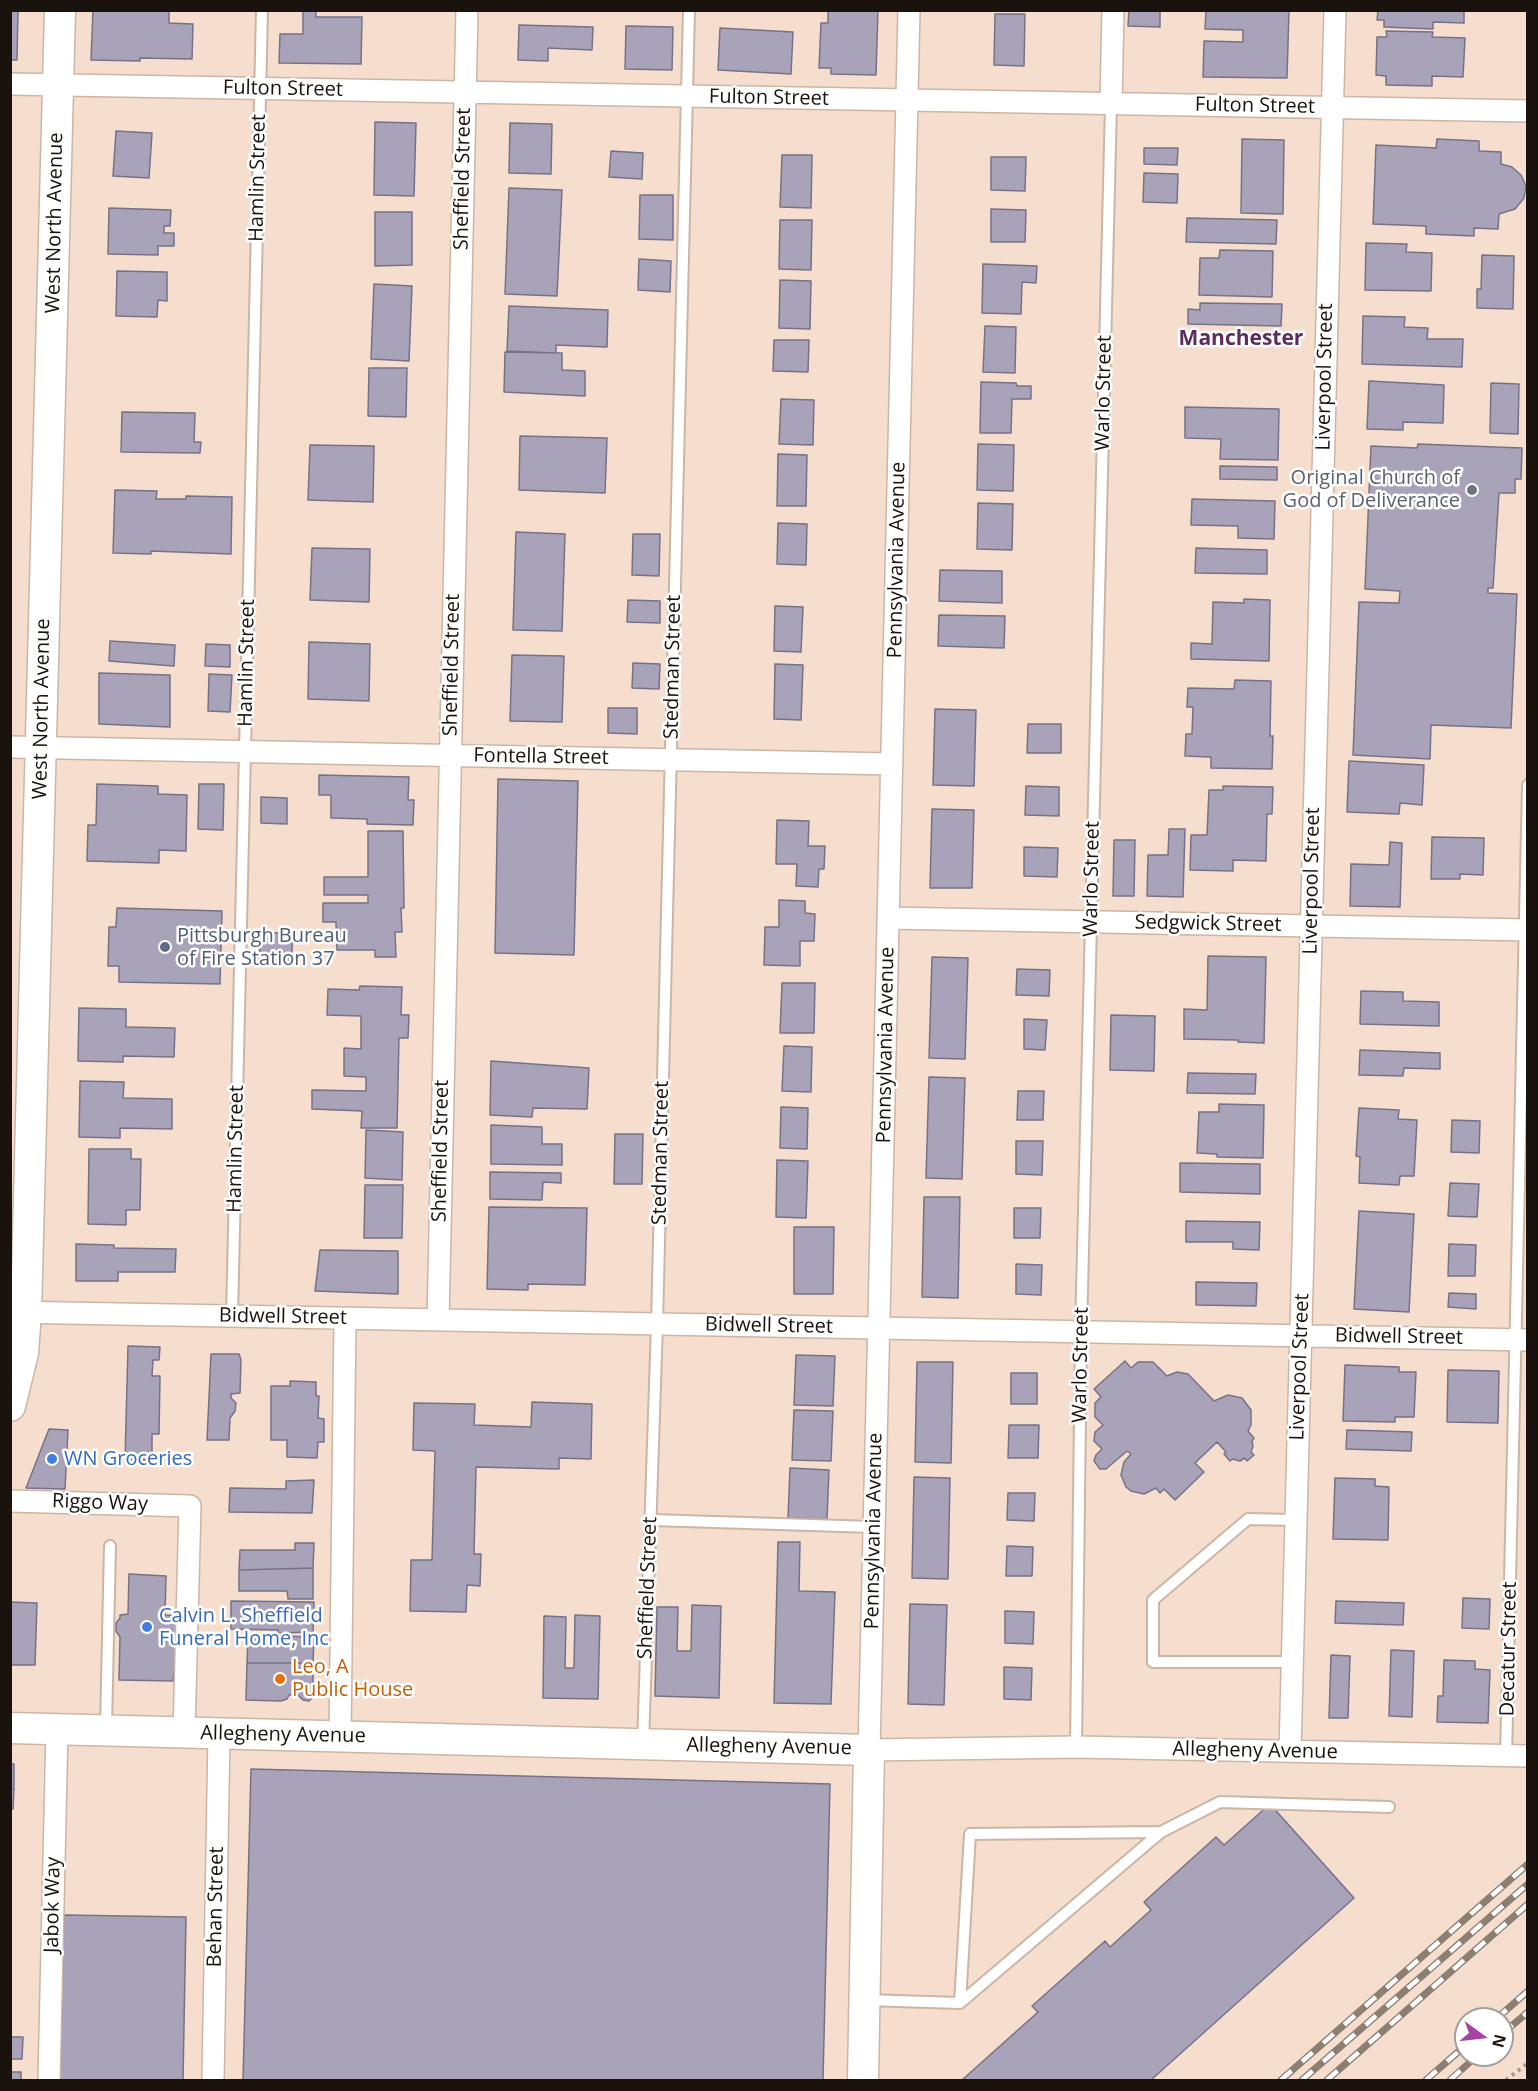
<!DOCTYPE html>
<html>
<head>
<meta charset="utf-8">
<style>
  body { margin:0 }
  #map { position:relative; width:1538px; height:2091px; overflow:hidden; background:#f5decd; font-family:"Open Sans",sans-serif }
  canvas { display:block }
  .frame { position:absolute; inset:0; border:12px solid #1a130d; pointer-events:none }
  .north { position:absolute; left:1454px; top:2007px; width:60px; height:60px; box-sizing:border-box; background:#fff; border:2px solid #a3a19e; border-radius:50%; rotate:105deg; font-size:16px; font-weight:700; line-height:24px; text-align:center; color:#1a130d }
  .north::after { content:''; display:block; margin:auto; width:21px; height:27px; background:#a743a7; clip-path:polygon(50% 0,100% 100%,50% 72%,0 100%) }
</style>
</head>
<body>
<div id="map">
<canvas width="1538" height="2091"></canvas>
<div class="frame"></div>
<div class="north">N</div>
</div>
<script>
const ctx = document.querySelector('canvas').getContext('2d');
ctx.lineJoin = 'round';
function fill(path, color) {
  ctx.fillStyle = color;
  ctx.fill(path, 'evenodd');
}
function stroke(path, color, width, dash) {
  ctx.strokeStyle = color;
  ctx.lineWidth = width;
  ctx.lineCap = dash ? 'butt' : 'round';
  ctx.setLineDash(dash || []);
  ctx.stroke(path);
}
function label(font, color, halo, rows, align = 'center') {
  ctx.font = font + ' "Open Sans",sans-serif';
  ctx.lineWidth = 5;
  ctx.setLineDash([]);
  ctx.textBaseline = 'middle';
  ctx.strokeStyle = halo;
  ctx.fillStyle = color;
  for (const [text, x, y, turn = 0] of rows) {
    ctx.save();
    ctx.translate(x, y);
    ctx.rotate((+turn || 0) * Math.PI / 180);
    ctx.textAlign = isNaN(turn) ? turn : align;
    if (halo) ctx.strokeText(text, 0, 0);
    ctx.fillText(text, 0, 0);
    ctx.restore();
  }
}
const building = new Path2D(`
  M10,10H18L17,60H10Z
  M93,10H169V23L193,24L192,59L140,58V61L91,60Z
  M303,10H316V17H362L361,64L279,63L280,34H303Z
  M828,10H878L876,75L831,74V68H819L821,23H828Z
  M1129,10H1160V27L1128,26Z
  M1206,10H1289L1287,78L1203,77L1204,41L1243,42V30L1205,29Z
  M1378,10H1464V23L1433,22V29L1384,27V20H1377Z
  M995,14H1025L1024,66L994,65Z
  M519,25L593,27L592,50L548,48V61L518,60Z
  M626,26L673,27L672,70L625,69Z
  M720,28L793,32L791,74L718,70Z
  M1386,31L1433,32L1432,37L1465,38L1463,77L1432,76V86L1386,85V76L1376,75L1377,37H1387Z
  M375,122L416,123L414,196L374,195Z
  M510,123L552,124L551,174L509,173Z
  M116,131L152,133L149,178L113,176Z
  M1242,139L1284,140L1283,214L1241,213Z
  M1437,139L1479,141V151L1501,152V164L1512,167L1521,175L1526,186L1524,198L1515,209L1499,214L1498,229L1474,228V236L1426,234V226L1373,224L1376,145L1436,148Z
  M1144,148H1178L1177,165L1144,164Z
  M611,151L643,153L642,179L609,177Z
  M782,155H812L811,208L780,207Z
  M991,157H1026L1025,191L991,190Z
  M1144,173L1178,174L1177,203L1143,202Z
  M509,188L562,190L557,296L505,294Z
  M640,195H673V240L639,239Z
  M109,208L171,210L170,226H164V233H174V246H158V255L108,254Z
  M991,209L1026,210L1025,242H991Z
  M375,212H412V265L375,266Z
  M1187,218L1277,220L1276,244L1186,242Z
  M780,220H812L811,270L779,269Z
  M1366,243L1407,244L1406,252L1432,253L1431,291L1365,290Z
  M1220,250L1273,251L1272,297L1199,295L1200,258H1219Z
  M1482,255L1514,256L1513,309L1477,308V289H1481Z
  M639,259L671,261L670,292L638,290Z
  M983,264L1037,266L1036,283L1022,282L1021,314L982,313Z
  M117,271L167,272V301L158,300L157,317L116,316Z
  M780,280L811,281L810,329L779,328Z
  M374,284L412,286L409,361L371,359Z
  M1200,303L1282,304L1281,326L1188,324V309L1200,310Z
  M509,306L608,310L607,347L556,345V353L507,351Z
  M1363,316L1405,317L1404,327L1428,328L1427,339H1463L1462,367L1362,364Z
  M985,326L1016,327L1015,373L983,372Z
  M774,340H809L808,372L773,371Z
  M505,352L562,353V370L585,371V396L504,392Z
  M369,368H407L406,417L368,416Z
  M1369,381L1444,385L1443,423L1403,422V430L1367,429Z
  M981,382L1016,383L1017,386H1031V399H1012L1011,433H980Z
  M1491,383L1519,384L1518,434L1490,433Z
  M781,399L814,400L813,445L779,444Z
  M1185,407L1279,409L1278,460L1220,459L1221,439L1185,438Z
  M122,412L195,413L194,442H201L200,453L121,452Z
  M520,436L607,438L605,493L519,490Z
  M978,444L1014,445L1013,491L977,490Z
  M1418,444L1522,448L1521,479H1515V493H1499L1493,588H1488V593L1517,594L1511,728L1431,725L1430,759L1353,755L1359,602L1399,603L1400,591L1365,589L1371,446L1417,448Z
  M310,445L374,446L373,502L308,500Z
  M778,454L807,455L806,506H777Z
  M1220,466L1277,467V480L1220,479Z
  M115,490L157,491L156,499H186V496L232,497L231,554L151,551V554L113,553Z
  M1192,499L1275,501L1274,539L1238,538V526L1191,525Z
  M978,503L1013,504L1012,550L977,549Z
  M778,523L807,524L806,565L777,564Z
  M516,532L565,534L562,631L513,630Z
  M633,534H660L659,576L632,575Z
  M312,548L370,549L369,602L310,600Z
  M1196,548L1267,550V574L1195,573Z
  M940,570L1002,571V603L939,601Z
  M1244,599L1270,600L1269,661L1191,659V643L1212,644L1213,602L1244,603Z
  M628,600L660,601V623L627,622Z
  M775,606L803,607L801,652L774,651Z
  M939,615L1005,616L1004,648L938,646Z
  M110,641L175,645L174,666L109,661Z
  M309,642L370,644L369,701L308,699Z
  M206,644L230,645V667L205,666Z
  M512,655L564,656L562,722L510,721Z
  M633,663L660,664L659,689L632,688Z
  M775,664L803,665L801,720L774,719Z
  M99,673L170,675V727L99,724Z
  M209,674L232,675L230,712L208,711Z
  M1235,680L1271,681L1270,736H1273L1272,769L1211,768V757L1185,756L1186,734H1192L1193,707H1187L1188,688L1234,689Z
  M608,708H637V734L608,733Z
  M935,709L976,710L974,786L933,785Z
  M1028,724H1061V753H1027Z
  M1349,761L1424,765L1422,805L1400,803L1399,814L1347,812Z
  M319,775L409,777L408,800H414L413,825L367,824V819L331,818V795H319Z
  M498,779L578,781L574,955L495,953Z
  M97,784L158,786V794L187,795L186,851L159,850V863L87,861L88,825H96Z
  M199,784H224L223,830L198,829Z
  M1026,786L1059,787V816L1025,815Z
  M1223,786L1273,787L1272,814H1267L1266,861L1233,860V871L1190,870L1191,835H1207L1209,790H1223Z
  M261,797L287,798V824L261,823Z
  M932,809L974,810L972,888H930Z
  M777,820L809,821L808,846H825L824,869H819L818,887L796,886L797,864H776Z
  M1169,829H1185L1183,897L1147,896L1148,855H1168Z
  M368,831H403L404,908H401L402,932H395L396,957H375V950H337L336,922H323V903H368V895H324V877H368Z
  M1432,837L1484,838L1483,875L1460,874V879H1431Z
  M1114,840H1135L1134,896H1113Z
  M1390,842L1402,843L1400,907L1350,906L1351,864L1389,865Z
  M1024,847L1058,848L1057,877L1024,876Z
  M779,900L805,901V913L815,914L814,941H800V966L764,965L765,927H779Z
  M117,908L222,911L220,984L119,982V966H108L109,927H116Z
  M261,932L293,934L291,964L259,962Z
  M1208,956L1266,957L1264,1043L1238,1042V1040L1184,1039V1009L1207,1010Z
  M932,957L968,958L965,1059L929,1058Z
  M1017,969L1050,970L1049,996L1016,995Z
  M782,983H815L814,1033H780Z
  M360,986L402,987L401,1015H409L408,1038H399L397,1128H361L362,1111L312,1109V1090L366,1091V1077L344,1076V1048L361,1049V1016L327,1015L328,989L359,990Z
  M1361,991L1403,992V1001L1439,1002V1026L1360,1024Z
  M79,1008L126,1009V1027L175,1028L174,1057L123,1056V1062L78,1061Z
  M1111,1015L1155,1016L1154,1071L1110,1070Z
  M1024,1019L1047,1020L1045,1050L1024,1049Z
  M784,1046L812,1047L811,1092L782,1091Z
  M1360,1050L1440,1053V1069L1404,1068L1403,1076L1359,1075Z
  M491,1061L589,1068L587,1109L533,1108L532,1117L490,1115Z
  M1188,1073L1256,1074L1255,1094L1187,1093Z
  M929,1077L965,1078L962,1179L926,1178Z
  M80,1081L124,1082L123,1098L172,1099V1129L120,1128V1138L79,1137Z
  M1018,1091H1044L1043,1120H1017Z
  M1219,1104L1264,1105L1263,1158L1217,1157V1154L1197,1153L1199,1112H1219Z
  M781,1107L808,1108L807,1149L780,1148Z
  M1359,1108L1399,1110L1398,1119L1417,1120L1414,1176H1400L1399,1185L1359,1183L1360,1157L1356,1156Z
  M1452,1120L1480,1121L1479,1153L1451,1152Z
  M491,1125L542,1127V1144H562V1165L491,1164Z
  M366,1130L403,1132L402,1180L365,1178Z
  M615,1134H643L642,1184H614Z
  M1016,1141H1043L1042,1175L1016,1174Z
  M89,1149H131V1159H141L140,1210H126V1225L88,1224Z
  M777,1160L808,1161L806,1218L776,1217Z
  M1180,1163L1260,1164V1194L1180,1192Z
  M490,1172L561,1173V1183L543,1182L542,1200L490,1199Z
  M1450,1183L1479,1184L1477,1217L1448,1216Z
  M365,1185H403L402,1238H364Z
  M924,1197H960L958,1298L922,1297Z
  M489,1207L587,1208L585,1285L528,1284V1290L487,1289Z
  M1014,1208H1041L1040,1238H1014Z
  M1359,1211L1414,1214L1409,1312L1354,1309Z
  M1186,1221L1260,1222L1259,1250L1233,1249V1242H1186Z
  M794,1227H834L833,1294H794Z
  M76,1244L114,1245V1248L176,1249L175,1272H118V1281H76Z
  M1449,1244L1476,1245L1475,1276H1448Z
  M320,1250L398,1251V1294L315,1291Z
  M1016,1264L1042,1265L1041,1295L1016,1294Z
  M1196,1282L1257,1283L1256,1306L1196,1305Z
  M1449,1293L1476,1294V1309L1448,1307Z
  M128,1346L160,1347L159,1360H153L152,1376H160L159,1434H152V1460H125Z
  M211,1354H239L241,1360L240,1393L231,1394V1398L236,1403L235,1411L230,1418L229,1440H207Z
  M796,1355L835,1356L833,1406L794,1405Z
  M1125,1361L1131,1368L1138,1362H1153L1167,1376L1177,1372L1188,1374L1214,1401L1228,1395L1242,1398L1251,1410V1425L1248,1431L1254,1438L1252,1441L1253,1446L1251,1452L1254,1455L1247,1461L1245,1458L1240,1461L1233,1459L1230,1461L1224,1454L1226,1452L1217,1442L1195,1463L1204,1472L1175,1500L1164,1489L1160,1493L1156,1488L1144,1494L1131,1491L1126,1487L1121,1475L1124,1462L1131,1454L1127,1451L1106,1469H1100L1094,1461L1096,1455L1102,1449L1094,1441L1095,1432L1103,1425L1095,1417V1403L1101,1397L1094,1389Z
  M917,1362H953L951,1463L915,1462Z
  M1345,1365L1399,1367V1372H1416L1414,1417H1395V1422L1343,1421Z
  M1448,1370L1499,1371L1498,1423L1447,1422Z
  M1011,1373H1037V1404H1011Z
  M290,1381L316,1382V1396H319L318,1418L324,1419V1442H318L317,1458L287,1457V1440H271V1386H290Z
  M532,1402L592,1404L591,1459L559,1458V1469L476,1467L474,1554H481L480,1586L467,1585L466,1612L410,1611L411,1560H432L435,1451L413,1450L414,1403L475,1404L474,1425L531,1427Z
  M794,1410L833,1411L831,1461L792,1460Z
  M1009,1425H1039L1038,1458H1008Z
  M49,1429L68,1430L65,1489L26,1488Z
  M1347,1430L1412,1432L1411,1451L1346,1449Z
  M790,1468L829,1470L827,1519L788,1518Z
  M914,1477L950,1478L948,1579L912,1578Z
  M1335,1478L1375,1479V1486L1389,1487L1388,1540L1333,1539Z
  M314,1480L312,1513L229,1512L230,1488L286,1489V1481Z
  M1008,1493H1035L1034,1521L1007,1520Z
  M778,1542H800L799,1591L835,1592L831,1704L774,1703Z
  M295,1543H314L313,1568L239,1570L240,1550H295Z
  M1007,1546L1033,1547L1032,1576H1006Z
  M313,1568V1599H288L287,1591H239V1570Z
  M129,1574L166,1576L165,1615L178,1616L177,1672H174L173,1681L119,1680L120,1637L116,1631V1623L120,1618V1615L128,1614Z
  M1463,1598L1490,1599L1489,1629L1462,1628Z
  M231,1601L314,1602L313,1632L278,1633V1630L231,1629Z
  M1336,1601L1404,1603L1403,1625L1335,1623Z
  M10,1602L37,1603L35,1665H10Z
  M910,1604L947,1605L944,1705L908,1704Z
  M692,1605L721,1606L719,1698L655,1696L657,1607H678L677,1651H691Z
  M1005,1611L1034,1612L1033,1644L1005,1643Z
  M575,1615L600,1616L598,1699L543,1698L544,1616L566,1617L565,1668H574Z
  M248,1635L314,1637L313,1663H247Z
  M1391,1650L1414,1651L1412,1717L1389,1716Z
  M1331,1655L1350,1656L1348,1718H1329Z
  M1444,1660L1475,1661V1669L1490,1670L1488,1723L1437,1722L1438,1696H1443Z
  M247,1663H313V1697L309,1701L303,1700L298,1695H289L287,1699L281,1701L246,1700Z
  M1004,1667L1032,1668L1031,1700L1004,1699Z
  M10,1764H14V1789H10Z
  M251,1769L830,1784L823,2080H243Z
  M10,1789H14L13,1809H10Z
  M1270,1804L1354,1898L1151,2080H962L1038,2012L1032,2006L1105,1941L1110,1947L1151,1910L1144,1902L1216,1837L1224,1845Z
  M64,1915L186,1917L183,2080H60Z
  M10,2037H23L22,2059H10Z
  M10,2072H21V2080H10Z`);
const path = new Path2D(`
  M1506,2080L1528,2063`);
const lane = new Path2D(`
  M232,1316L262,10
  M651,1520L874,1527
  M1292,1662H1153V1600L1248,1519L1296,1520
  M106,1727L110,1546
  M643,1744L657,1324L689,10
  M1076,1747L1081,1332L1111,104
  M1506,1757L1528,785
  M865,2000L960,2003L1161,1832L1220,1802L1389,1807
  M960,2003L970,1834L1161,1832`);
const street = new Path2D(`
  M909,10L869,1750L1076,1747L1528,1756
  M10,84L1528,111
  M1111,104L1113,10
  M10,747L892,764
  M888,918L1528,930
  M10,1312L1528,1340
  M438,1320L467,10
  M10,1501L190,1506L184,1733
  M340,1737L345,1318
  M1290,1751L1335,10
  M49,2080L57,1729
  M213,2080L219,1734`);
const secondary = new Path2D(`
  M10,1406L23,1353L26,1312L60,10
  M10,1728L869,1750L863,2080`);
const rail = new Path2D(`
  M1496,2019L1528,1991
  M1502,2034L1528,2012
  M1281,2080L1528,1864
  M1302,2080L1528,1884
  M1327,2080L1528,1904
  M1426,2080L1466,2045
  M1450,2080L1478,2055`);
const markers = [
  [1472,490,6,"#6b7280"],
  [165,947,6,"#5c6f8a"],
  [52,1459,6,"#3f7fe0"],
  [147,1627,6,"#3f7fe0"],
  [280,1679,6,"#e8710a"]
];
const streetNames = [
  ["Fulton Street",283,89,1],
  ["Fulton Street",769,98,1],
  ["Fulton Street",1255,106,1],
  ["Hamlin Street",258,178,-89],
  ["Sheffield Street",463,179,-89],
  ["West North Avenue",55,223,-89],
  ["Liverpool Street",1325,377,-89],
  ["Warlo Street",1104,393,-89],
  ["Pennsylvania Avenue",897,560,-89],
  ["Hamlin Street",247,663,-89],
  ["Sheffield Street",452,665,-89],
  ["Stedman Street",673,667,-89],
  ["West North Avenue",42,709,-89],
  ["Fontella Street",541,757,1],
  ["Warlo Street",1092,879,-89],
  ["Liverpool Street",1312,881,-89],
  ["Sedgwick Street",1208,924,1],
  ["Pennsylvania Avenue",886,1045,-89],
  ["Hamlin Street",236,1149,-89],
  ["Sheffield Street",441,1151,-89],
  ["Stedman Street",661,1153,-89],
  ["Bidwell Street",283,1317,1],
  ["Bidwell Street",769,1326,1],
  ["Bidwell Street",1399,1337,1],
  ["Warlo Street",1081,1365,-89],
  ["Liverpool Street",1300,1367,-88],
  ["Riggo Way",100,1503,2],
  ["Pennsylvania Avenue",874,1531,-89],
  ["Sheffield Street",648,1588,-88],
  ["Decatur Street",1509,1649,-89],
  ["Allegheny Avenue",283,1735,1],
  ["Allegheny Avenue",769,1747,1],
  ["Allegheny Avenue",1255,1751,1],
  ["Jabok Way",53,1905,-89],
  ["Behan Street",216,1907,-89]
];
const worshipNames = [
  ["Original Church of",1460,478],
  ["God of Deliverance",1460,501]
];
const serviceNames = [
  ["Pittsburgh Bureau",177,936],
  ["of Fire Station 37",177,959]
];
const shopNames = [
  ["WN Groceries",64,1459],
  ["Calvin L. Sheffield",159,1616],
  ["Funeral Home, Inc",159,1639]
];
const foodNames = [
  ["Leo, A",292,1667],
  ["Public House",292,1690]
];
const neighbourhoodNames = [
  ["Manchester",1241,339]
];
fill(building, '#a9a3ba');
stroke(building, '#777187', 1.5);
stroke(lane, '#ccb5a5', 14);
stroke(street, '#ccb5a5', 24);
stroke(secondary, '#ccb5a5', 33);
stroke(path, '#a8978a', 4, [3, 4.5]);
stroke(lane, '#fff', 10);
stroke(street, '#fff', 21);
stroke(secondary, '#fff', 30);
stroke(rail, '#8d7e72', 7);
stroke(rail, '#fff', 4.5, [14]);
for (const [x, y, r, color] of markers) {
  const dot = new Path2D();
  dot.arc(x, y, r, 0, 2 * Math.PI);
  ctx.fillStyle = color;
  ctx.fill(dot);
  stroke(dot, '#fff', 2);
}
label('20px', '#1a130d', '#fff', streetNames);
label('20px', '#5b616d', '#fff', worshipNames, 'right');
label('20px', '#4e5e75', '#fff', serviceNames, 'left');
label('20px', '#366cbe', '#fff', shopNames, 'left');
label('20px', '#c56008', '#fff', foodNames, 'left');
label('bold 21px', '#5d2c5d', '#fff', neighbourhoodNames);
</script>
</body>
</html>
